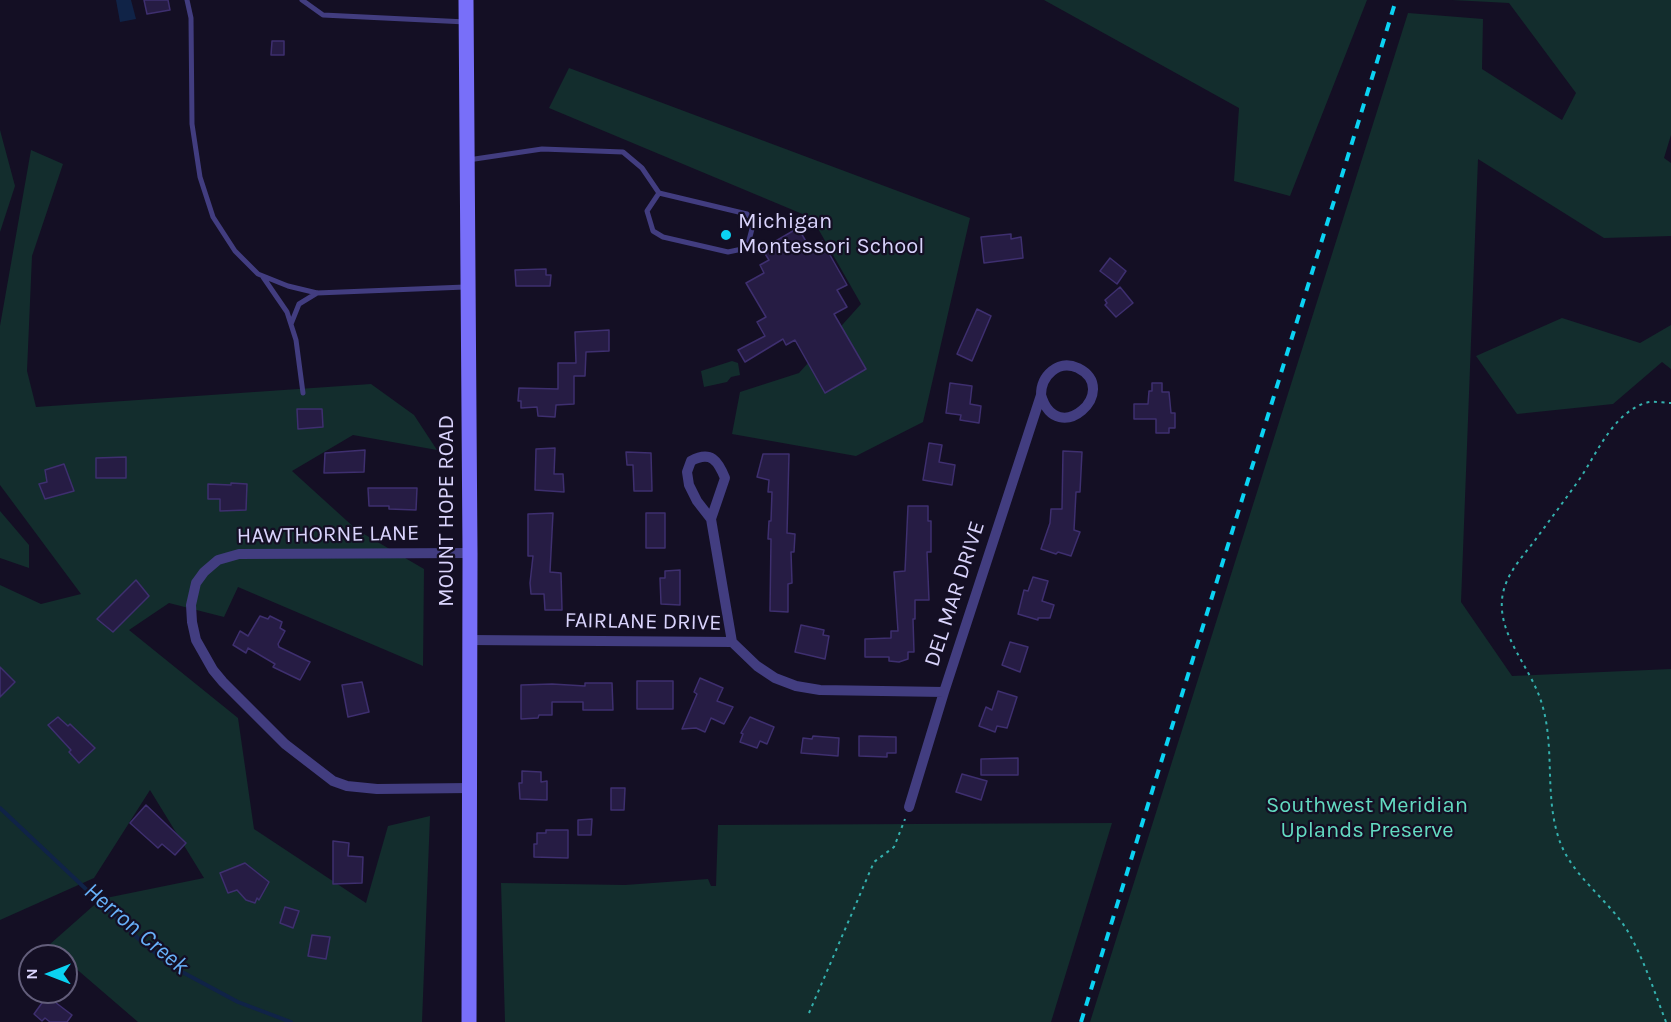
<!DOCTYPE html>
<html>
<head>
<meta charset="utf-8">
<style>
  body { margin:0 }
  #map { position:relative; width:1671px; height:1022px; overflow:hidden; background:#140f24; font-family:Karla,sans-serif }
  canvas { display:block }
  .north { position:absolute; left:18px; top:944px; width:60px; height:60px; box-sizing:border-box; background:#140f24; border:2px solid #635e7b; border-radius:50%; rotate:270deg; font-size:16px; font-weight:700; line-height:24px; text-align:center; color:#dad4fd }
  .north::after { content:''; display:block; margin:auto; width:21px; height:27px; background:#0bd2f2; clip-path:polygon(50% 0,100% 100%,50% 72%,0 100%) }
</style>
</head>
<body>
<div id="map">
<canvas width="1671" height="1022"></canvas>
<div class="north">N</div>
</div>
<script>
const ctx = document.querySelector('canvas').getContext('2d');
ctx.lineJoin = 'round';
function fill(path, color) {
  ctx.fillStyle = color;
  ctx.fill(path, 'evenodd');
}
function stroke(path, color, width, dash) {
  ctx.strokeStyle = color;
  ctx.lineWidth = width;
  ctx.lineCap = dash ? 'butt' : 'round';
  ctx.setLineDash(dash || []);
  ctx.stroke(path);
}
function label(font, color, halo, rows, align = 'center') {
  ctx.font = font + ' Karla,sans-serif';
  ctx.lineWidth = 4.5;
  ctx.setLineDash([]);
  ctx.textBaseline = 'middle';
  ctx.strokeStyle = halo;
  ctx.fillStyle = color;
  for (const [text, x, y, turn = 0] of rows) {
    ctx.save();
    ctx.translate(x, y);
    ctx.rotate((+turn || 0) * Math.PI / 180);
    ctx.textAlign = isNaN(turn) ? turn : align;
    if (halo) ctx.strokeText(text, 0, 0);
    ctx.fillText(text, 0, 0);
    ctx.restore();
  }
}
const green = new Path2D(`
  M1044,0H1367L1290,196L1234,181L1239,108Z
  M1452,0H1671V135L1664,158L1671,163V236L1604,238L1478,159L1461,602L1512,676L1671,669V1022H1090L1408,13L1483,19L1482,69L1562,120L1576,93L1509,3Z
  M569,68L970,218L923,422L856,456L732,434L740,392L799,373L861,304L812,218L549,108Z
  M0,130L15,186L0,232Z
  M31,150L63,164L32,256L27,371L36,407L371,384L414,415L437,450L353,435L292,471L357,530L424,569L423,666L238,587L224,617L169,603L129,630L238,718L254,829L366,903L388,826L430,816L422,1022H138L66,960V956H61L49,945L101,899L204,878L150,790L94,878L0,920V585L41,604L81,594L0,485V326Z
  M1562,318L1640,343L1671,325V369L1662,362L1613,404L1517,414L1476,356Z
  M732,361L738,363L740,375L731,377L727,382L704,387L701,371Z
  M0,511L29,545V568L0,558Z
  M1112,823L1051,1022H505L501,883L625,885L708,879L711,886H716L718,825Z`);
const water = new Path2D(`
  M116,0H131L136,19L120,22Z`);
const stream = new Path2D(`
  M0,808L141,941L171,966L238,1002L291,1022`);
const building = new Path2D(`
  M144,0H168L170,10L147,14Z
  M272,41H284V55H271Z
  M798,228L810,248L822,241L847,285L837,290L847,307L834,314L866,369L825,393L795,340L786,345L783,339L745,362L738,350L765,336L757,322L766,317L746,283L764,273L760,265L769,260L762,249Z
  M1011,234V239L1021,237L1023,258L984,263L981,237Z
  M1110,258L1126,271L1117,284L1100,271Z
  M546,269V275H551L550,286H516L515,270Z
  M1120,287L1133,303L1116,317L1105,305L1107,303L1105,300Z
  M977,309L991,316L972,361L957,354Z
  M609,330V351L586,352L585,376H574V404L556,405L555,417L538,416L537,407L521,408V401H518L519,388L558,389V363H576L575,332Z
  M950,383L972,386L970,404L981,406L979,423L960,420L961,415L946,413Z
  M1152,383H1162V392H1169L1171,413H1175V428H1169V433H1156V419H1134V404H1148L1149,391H1152Z
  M297,409H322L323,427L298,429Z
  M929,443L942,445L939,462L955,465L952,485L923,480Z
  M555,448L554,474H563L564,492L535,490L536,449Z
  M365,450L364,472L324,473L325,453Z
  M1063,451L1082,452L1080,492H1076L1074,530L1080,532L1071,556L1058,552L1056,554L1041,549L1050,523L1051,509H1062Z
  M626,452L651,453L652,491H634L633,465H627Z
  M763,454H789L787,533L795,534L794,552H791L792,583L788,584V612L770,611L771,539H768L769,521H771L772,492H768L769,480L757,477Z
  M126,457V478H96V458Z
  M64,464L74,491L45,499L39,484L47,482L45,470Z
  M231,483L247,484L246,510L220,511V499H208V484L231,485Z
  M368,488H417L416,510L389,509V506H369Z
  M908,506H928V521H931V552H927L929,600H915V619H913L914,652H908V659L899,662L889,661V657H865V639L891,638V631H898L894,572L905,571Z
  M553,513L550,572L561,573L562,610H545L544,594H531L530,583L533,556H528V514Z
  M646,513H665V548H646Z
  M680,570V605L661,604L660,578H665V571Z
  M1033,577L1048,581L1042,601L1054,605L1050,618H1038V620L1018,614L1024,590L1028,591Z
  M136,580L149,596L113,632L97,619Z
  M260,616L268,619L270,616L282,622L280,628L285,631L278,644L279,647L310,662L300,680L273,667L275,664L248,648L246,653L233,645L240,631L248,636Z
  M801,625L824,630L823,635L829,636L825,659L795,652Z
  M1010,642L1028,647L1020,672L1002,665Z
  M0,667L15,682L0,697Z
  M700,678L723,688L717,701L733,707L724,724L711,718L705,732L696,728L682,729L697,694L694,692Z
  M637,681H673V709H637Z
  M362,682L369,712L348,717L342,685Z
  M585,683H612L613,710H583V702H552V715H539L538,718L521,719V685L552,684L585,686Z
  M998,691L1017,697L1007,728L997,726L995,732L979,726L986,707L992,710Z
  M58,717L68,726L70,724L95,748L79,763L69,752L71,750L48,725Z
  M750,717L774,727L767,744L760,741L757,748L740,742L743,734L741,733Z
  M813,736L839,738L838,756L801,753L803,738L812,739Z
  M859,736L896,737V753H887V757L859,756Z
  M1018,758V775H981V759Z
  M522,771L541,772V782L547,781V800L520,799L519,783H522Z
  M962,774L987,781L981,800L956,792Z
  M611,788H625L624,810H611Z
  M146,805L186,843L175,855L162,844L158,848L130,823Z
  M592,819L591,835H578V820Z
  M546,830H568V858L534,857V844H537V833H546Z
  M333,841L349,843L348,856L363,857L362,883L333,884Z
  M245,863L269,882L259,900L257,898L255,903L246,900L237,890L228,893L220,873Z
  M285,907L299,911L293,928L280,923Z
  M312,935L330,937L326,959L308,956Z
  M47,996L72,1015L67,1022H50L45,1018L42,1021L34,1014Z`);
const path = new Path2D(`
  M809,1013L874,862L894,847L905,819
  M1666,1022C1654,991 1644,959 1627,930C1607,898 1569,874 1558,836C1544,791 1556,743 1540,698C1528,664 1495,631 1503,593C1507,574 1521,558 1533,543C1549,521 1565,500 1581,477C1598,451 1615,410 1649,402C1655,401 1664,403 1671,403`);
const lane = new Path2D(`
  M187,0L191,18L192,124L200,177L213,217L235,251L258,274L288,286L317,293L465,287
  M302,0L323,15L466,22
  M468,160L542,149L623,152L642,168L659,193L747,214L753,225L747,248L728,252L663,237L653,231L647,211L659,193
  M263,277L287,312L296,340L303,393
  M291,324L299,304L317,293`);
const street = new Path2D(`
  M711,519L725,478C718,461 711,450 691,461L687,472L689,485L697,501L711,519L732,642
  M470,640L732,642L757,666L775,678L796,686L820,690L944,692
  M470,788L377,789L347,786L333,781L285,744L223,682L213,670L196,640L192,622L191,605L196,583L204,572L218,560L239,554L470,553
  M909,807L944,692L1041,395C1041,376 1058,359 1078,368C1122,390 1057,450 1041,395`);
const secondary = new Path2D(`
  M466,0L470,553L469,1022`);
const rail = new Path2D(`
  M1081,1022L1396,0`);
const markers = [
  [726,235,6,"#0bd2f2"]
];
const poiNames = [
  ["Michigan",738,222],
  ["Montessori School",738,247]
];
const streetNames = [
  ["MOUNT HOPE ROAD",447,511,-90],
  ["HAWTHORNE LANE",328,535,-1],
  ["DEL MAR DRIVE",955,594,-72],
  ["FAIRLANE DRIVE",643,622,1]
];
const parkNames = [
  ["Southwest Meridian",1367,806],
  ["Uplands Preserve",1367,831]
];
const waterNames = [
  ["Herron Creek",136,929,40]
];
fill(green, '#132d2d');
fill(water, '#102347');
stroke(stream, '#102347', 4);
fill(building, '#261c44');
stroke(building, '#3e2f6f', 1.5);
stroke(path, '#34b1ae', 2, [3, 4.5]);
stroke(lane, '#423d80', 5);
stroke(street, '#423d80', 10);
stroke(secondary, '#786ff9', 15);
stroke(rail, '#0bd2f2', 4, [9, 8]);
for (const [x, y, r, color] of markers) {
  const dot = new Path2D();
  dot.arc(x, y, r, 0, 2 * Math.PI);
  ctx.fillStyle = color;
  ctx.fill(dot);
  stroke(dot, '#140f24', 2);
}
label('22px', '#dad4fd', '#140f24', poiNames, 'left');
label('22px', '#dad4fd', '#140f24', streetNames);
label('22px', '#63dac1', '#140f24', parkNames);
label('italic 24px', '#67b0f8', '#140f24', waterNames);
</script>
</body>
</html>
